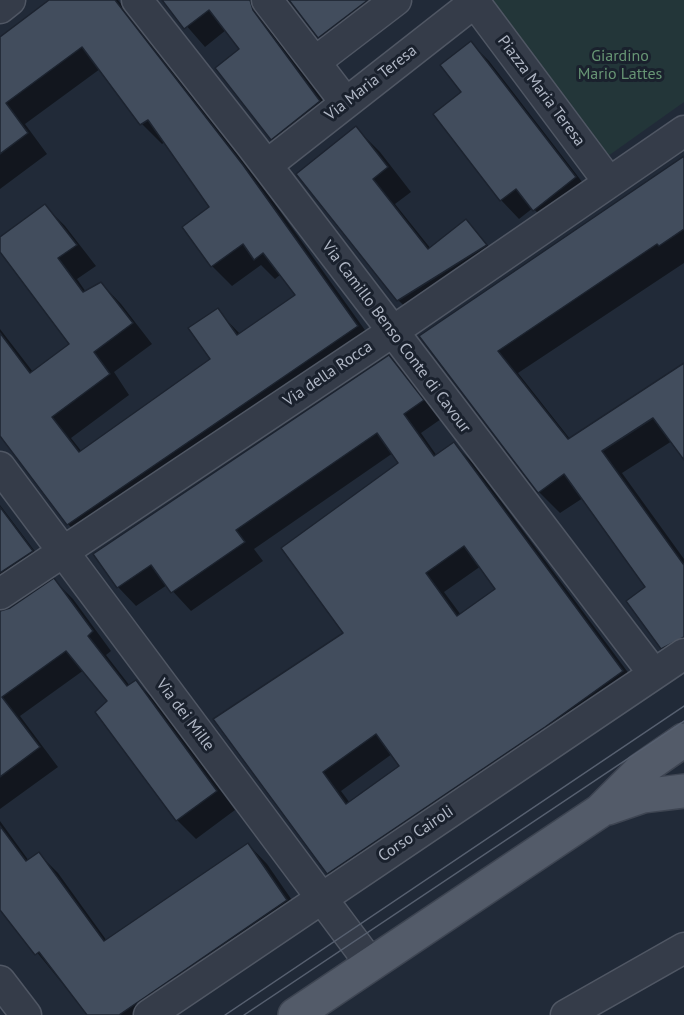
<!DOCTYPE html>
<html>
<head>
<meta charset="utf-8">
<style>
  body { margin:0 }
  canvas { display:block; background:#212a38 }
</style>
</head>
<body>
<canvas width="684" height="1015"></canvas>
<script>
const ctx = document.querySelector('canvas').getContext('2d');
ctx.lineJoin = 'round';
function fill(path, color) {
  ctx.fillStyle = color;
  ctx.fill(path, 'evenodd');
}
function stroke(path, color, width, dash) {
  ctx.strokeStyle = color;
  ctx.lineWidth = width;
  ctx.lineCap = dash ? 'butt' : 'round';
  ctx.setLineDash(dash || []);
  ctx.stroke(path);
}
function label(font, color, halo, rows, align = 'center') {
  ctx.font = font + ' "PT Sans",sans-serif';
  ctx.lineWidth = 6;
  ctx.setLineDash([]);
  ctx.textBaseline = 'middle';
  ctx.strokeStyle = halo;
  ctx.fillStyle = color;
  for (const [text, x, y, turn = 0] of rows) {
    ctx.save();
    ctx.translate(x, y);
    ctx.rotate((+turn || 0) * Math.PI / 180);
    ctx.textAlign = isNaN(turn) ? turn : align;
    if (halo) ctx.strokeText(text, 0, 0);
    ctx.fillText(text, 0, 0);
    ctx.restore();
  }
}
const green = new Path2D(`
  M490,0H684V102L608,156Z`);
const shadow = new Path2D(`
  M52,0H118L263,187L377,347L88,545L68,524L0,433V329L33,372L71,344L0,250V239L45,206L65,226L96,266L77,279L86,292L101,283L121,304L152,344L114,372L129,395L71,438L82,452L212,360L217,310L241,335L297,295L281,274L275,279L261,265L232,286L212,266L184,228L211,207L165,142L162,144L142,124L100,69L25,124L47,154L0,189V39Z
  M164,0H413L338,56L294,5L285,1L272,31L338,121L291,158L272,139L241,49L226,30L205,47Z
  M471,43L489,61L593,196L552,228L533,208L519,219L501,200L435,115L464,92Z
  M356,128L380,152L411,192L395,204L431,249L466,221L510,270L423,324L398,300L298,174Z
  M684,157V263L518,373L570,439L684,363V454L672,441L622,473L684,559L683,670L662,648L647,587L583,498L560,513L539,492L421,337Z
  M389,357L408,375L441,419L421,433L437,456L454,444L472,462L641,690L346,892L328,873L215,719L345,634L400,464L393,453L254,549L263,561L191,611L167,585L136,606L118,587ZM481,566L497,589L461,615L444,592ZM392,754L401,767L350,803L341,791Z
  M0,505L46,566L0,596Z
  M54,580L73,599L111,651L106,655L130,686L136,681L155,701L235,810L196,839L177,820L109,702L84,670L20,716L58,767L0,809V617Z
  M0,821L29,861L39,854L58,873L107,941L248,844L267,864L305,919L165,1015H88L0,907Z`);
const building = new Path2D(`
  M49,0H115L243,165L358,326L67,525L0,436V333L30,373L69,344L0,252V237L45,204L77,245L58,258L83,292L101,282L133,323L94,352L110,374L52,417L79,452L210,359L188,328L218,308L237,335L295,295L263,253L254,260L243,244L211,267L182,227L209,207L148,120L140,125L82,47L6,103L28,133L0,154V37Z
  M162,0H250L253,10L320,101L271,140L215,68L239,49L209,10L184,29Z
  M289,0H368L318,38Z
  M471,41L576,177L533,211L516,189L500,201L433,114L461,92L440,65Z
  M356,126L388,167L373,179L428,249L466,219L487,245L397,301L296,174Z
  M684,156V229L659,246L657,244L498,351L568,439L684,363V460L653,418L602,451L684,565V637L661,649L626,601L645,587L564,474L538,493L419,336Z
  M389,355L424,400L404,414L434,456L454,442L623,671L545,727L327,874L213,719L343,633L281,548L398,463L377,433L236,530L245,542L171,593L151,565L117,588L93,554ZM464,546L495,589L457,616L426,573ZM376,734L399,766L346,804L323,772Z
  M0,507L33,551L0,573Z
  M54,578L93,631L88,636L127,686L136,680L217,791L176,821L95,712L107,701L66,651L2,697L40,747L0,777V611L10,608Z
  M0,826L26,861L39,852L104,941L248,843L287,900L119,1015H87L39,952L35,955L0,910Z`);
const minor = new Path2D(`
  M137,0L251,145L654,674
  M267,0L346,103
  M473,0L608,181
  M0,8L10,0
  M315,62L396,0
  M267,165L475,2
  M0,467L370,963
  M0,594L392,332L684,131
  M0,981L26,1015
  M149,1015L684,654
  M566,1015L684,948`);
const major = new Path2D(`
  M608,808L643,796L684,791
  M295,1015L600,811L641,770L684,740`);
const tram = new Path2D(`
  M225,1015L684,706
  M244,1015L684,721`);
const parkNames = [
  ["Giardino",620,56],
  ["Mario Lattes",620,74]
];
const streetNames = [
  ["Via Maria Teresa",371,83,-38],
  ["Piazza Maria Teresa",541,91,53],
  ["Via Camillo Benso Conte di Cavour",396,337,53],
  ["Via della Rocca",328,374,-34],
  ["Via dei Mille",185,715,53],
  ["Corso Cairoli",416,834,-34]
];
fill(green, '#233639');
fill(shadow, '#0007');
fill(building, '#424d5d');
stroke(building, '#1c232f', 1.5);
stroke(minor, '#505764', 33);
stroke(major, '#3e4552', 36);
stroke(minor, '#353c49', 30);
stroke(major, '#535b69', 33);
stroke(tram, '#576070', 1.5);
label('16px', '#679574', '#1a212d', parkNames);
label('16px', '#b0b7c5', '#1a212d', streetNames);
</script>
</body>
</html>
